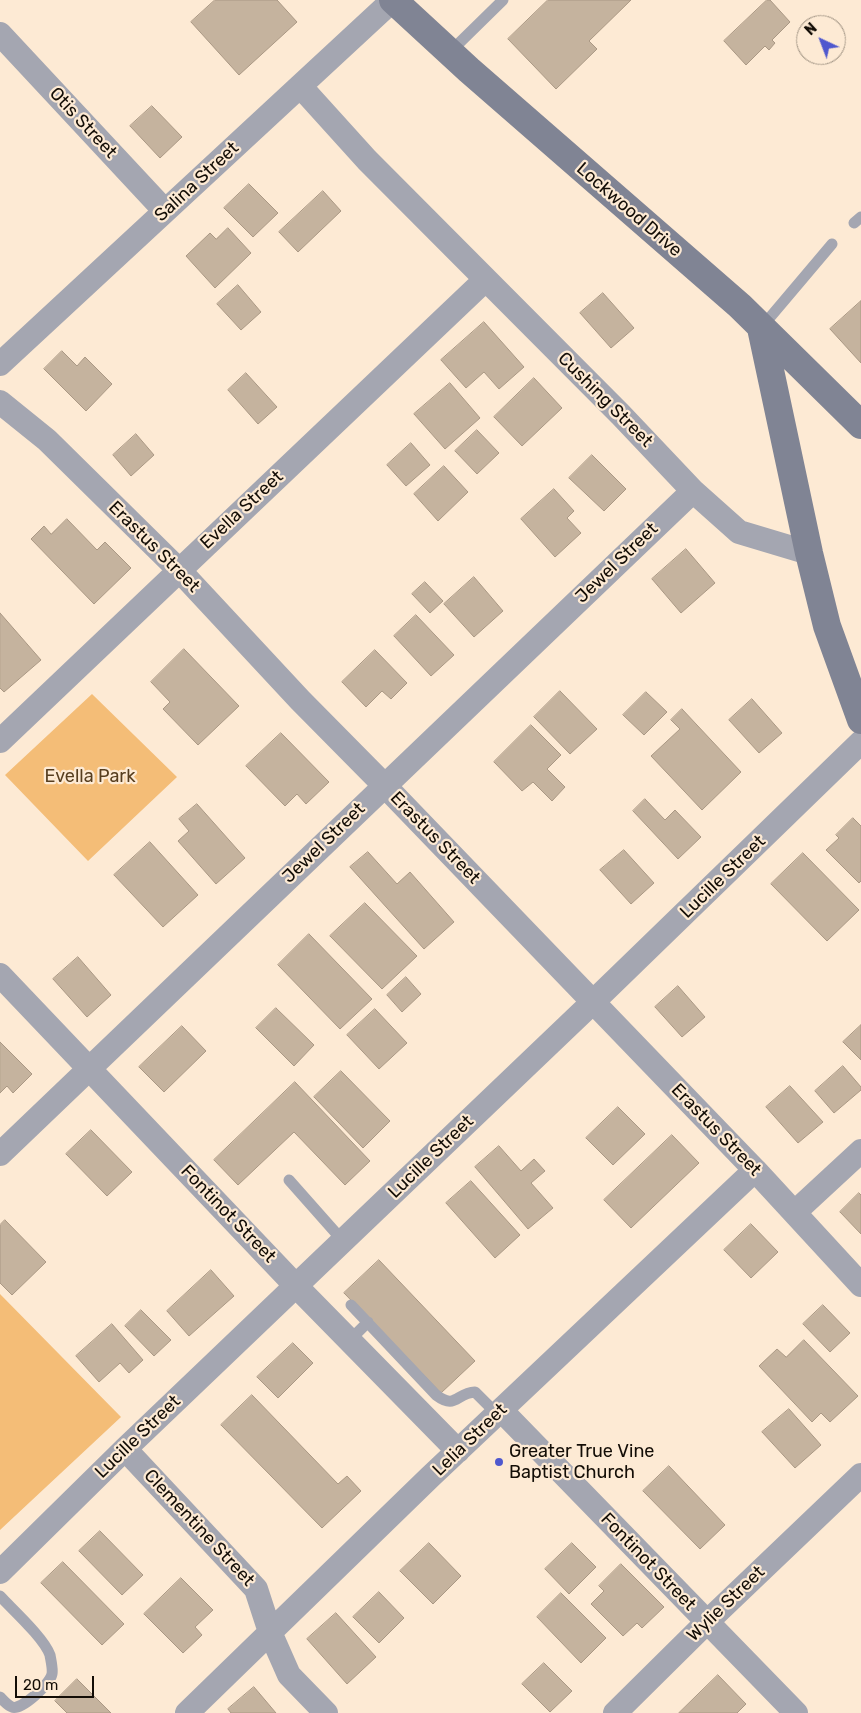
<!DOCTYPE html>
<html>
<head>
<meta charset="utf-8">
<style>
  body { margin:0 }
  #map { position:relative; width:861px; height:1713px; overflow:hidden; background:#fdead4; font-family:Rubik,sans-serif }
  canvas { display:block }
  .north { position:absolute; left:796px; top:15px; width:50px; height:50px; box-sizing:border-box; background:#fdead4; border:1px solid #9f9282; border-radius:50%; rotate:317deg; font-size:14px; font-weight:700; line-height:20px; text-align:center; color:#130d06 }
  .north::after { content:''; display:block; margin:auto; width:18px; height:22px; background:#4f58ce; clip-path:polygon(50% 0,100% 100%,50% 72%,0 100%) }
  .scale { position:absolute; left:15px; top:1676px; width:79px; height:22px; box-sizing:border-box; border:2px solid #130d06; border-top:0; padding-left:6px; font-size:15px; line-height:18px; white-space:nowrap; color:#130d06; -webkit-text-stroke:4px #fdead4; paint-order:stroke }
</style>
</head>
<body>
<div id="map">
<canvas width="861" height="1713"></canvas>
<div class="north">N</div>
<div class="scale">20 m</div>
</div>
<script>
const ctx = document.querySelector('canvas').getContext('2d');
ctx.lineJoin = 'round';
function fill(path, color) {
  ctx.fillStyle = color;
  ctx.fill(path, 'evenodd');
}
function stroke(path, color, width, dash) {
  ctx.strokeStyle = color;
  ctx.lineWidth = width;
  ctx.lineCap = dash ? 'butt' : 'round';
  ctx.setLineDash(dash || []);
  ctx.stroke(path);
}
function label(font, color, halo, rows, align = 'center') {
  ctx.font = font + ' Rubik,sans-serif';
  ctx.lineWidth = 4.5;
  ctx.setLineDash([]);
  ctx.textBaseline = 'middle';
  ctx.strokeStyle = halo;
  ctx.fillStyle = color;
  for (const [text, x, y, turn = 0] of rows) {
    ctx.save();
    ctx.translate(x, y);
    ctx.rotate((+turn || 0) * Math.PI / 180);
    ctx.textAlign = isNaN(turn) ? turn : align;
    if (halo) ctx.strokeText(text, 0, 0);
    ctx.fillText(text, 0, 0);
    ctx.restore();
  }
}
const green = new Path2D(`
  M92,694L177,777L88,861L5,775Z
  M0,1294L121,1417L0,1530Z`);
const building = new Path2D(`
  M215,0H277L297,22L239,75L191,22Z
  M548,0H631L589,41L597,49L556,89L508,39Z
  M767,0H770L790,22L772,40L775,43L769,50L765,46L746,65L724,41Z
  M152,106L182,137L160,158L130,126Z
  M249,184L278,213L253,237L224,208Z
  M323,191L341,211L298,252L279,232Z
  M228,228L251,253L215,288L186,256L210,233L216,239Z
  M238,285L261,312L241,330L217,304Z
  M603,293L634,328L611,348L580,313Z
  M861,301V363L830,329Z
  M484,322L524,367L499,389L484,372L466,388L441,360Z
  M62,351L77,366L85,357L112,384L86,411L44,369Z
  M246,373L277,407L258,424L228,390Z
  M534,378L562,408L522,446L494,417Z
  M450,383L480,418L445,449L414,414Z
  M477,430L499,453L477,474L455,451Z
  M136,434L154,455L131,476L113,455Z
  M411,443L430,465L406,486L387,465Z
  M592,455L626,489L604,511L569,478Z
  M444,466L468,492L438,521L414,494Z
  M554,489L574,511L567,518L581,533L555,557L521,519Z
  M67,519L97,550L105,542L131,568L94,604L31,539L44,526L51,534Z
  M686,549L715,583L681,613L652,579Z
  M474,577L503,611L474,637L444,604Z
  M425,582L443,601L430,613L412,594Z
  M0,613L41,660L4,692L0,688Z
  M416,615L454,655L431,676L394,636Z
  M184,649L239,706L198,745L163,709L170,702L151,682Z
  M375,650L407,683L391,699L382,691L366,707L342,682Z
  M560,691L597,729L570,754L534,717Z
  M646,692L667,712L644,735L623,715Z
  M752,699L782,733L759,753L729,720Z
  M682,709L741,772L702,810L651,756L680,729L671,720Z
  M531,725L561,755L547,769L565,787L552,801L533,782L522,791L494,762Z
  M281,733L329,782L306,804L297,794L285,806L246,766Z
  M645,799L665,820L675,810L701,837L678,859L633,811Z
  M197,804L245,858L216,884L178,841L189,831L179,819Z
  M853,818L861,826V881L859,883L826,850L839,838L836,835Z
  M150,842L198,895L163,927L114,875Z
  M624,850L654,883L631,904L600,870Z
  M368,852L397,884L410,872L454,922L424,949L350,867Z
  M803,853L859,910L827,941L771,884Z
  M365,903L417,956L382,989L330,936Z
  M309,934L372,999L340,1029L278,965Z
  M78,957L111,995L87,1017L53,979Z
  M406,977L421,994L402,1012L387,995Z
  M678,986L705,1017L682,1037L655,1007Z
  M276,1008L314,1045L294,1066L256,1028Z
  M375,1009L407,1043L379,1069L347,1035Z
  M861,1025V1060L843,1042Z
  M182,1026L206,1051L164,1092L139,1067Z
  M0,1042L32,1074L13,1093L7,1086L0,1093Z
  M843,1066L861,1087V1090L834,1113L815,1091Z
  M341,1071L390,1121L363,1148L314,1097Z
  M295,1082L370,1161L345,1185L294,1132L238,1185L214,1160Z
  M790,1086L823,1122L798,1143L766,1107Z
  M618,1107L645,1134L613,1165L586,1138Z
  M91,1130L132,1172L107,1196L66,1154Z
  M672,1135L699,1163L631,1228L604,1200Z
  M499,1146L521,1171L534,1159L545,1171L531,1183L553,1208L528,1229L475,1167Z
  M471,1181L520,1235L495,1258L446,1203Z
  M859,1193L861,1195V1234L840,1212Z
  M5,1220L46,1262L12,1295L0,1283V1225Z
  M751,1224L778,1252L751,1278L724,1250Z
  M379,1260L475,1361L441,1393L344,1293Z
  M211,1270L234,1296L189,1336L167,1311Z
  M823,1305L850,1333L830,1352L803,1324Z
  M141,1310L171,1340L154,1356L125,1326Z
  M112,1324L143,1360L129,1373L120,1363L99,1382L76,1356Z
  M804,1340L858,1396L830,1422L821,1413L812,1422L759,1366L777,1349L786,1357Z
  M293,1343L313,1363L278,1398L257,1377Z
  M252,1395L338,1484L347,1476L361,1491L322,1528L221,1425Z
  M789,1409L821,1445L795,1468L762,1432Z
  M669,1466L725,1525L700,1549L643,1491Z
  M100,1531L143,1575L122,1595L79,1551Z
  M429,1543L461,1576L433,1604L400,1571Z
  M572,1543L596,1567L569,1594L545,1569Z
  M63,1562L124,1624L102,1645L41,1583Z
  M621,1564L664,1607L642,1628L637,1623L623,1636L591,1604L604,1591L599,1586Z
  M181,1578L213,1610L195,1627L202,1635L183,1653L144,1614Z
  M379,1592L404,1618L379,1643L353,1617Z
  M561,1593L606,1638L581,1663L537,1617Z
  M336,1613L376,1657L347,1684L307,1639Z
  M544,1663L572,1691L550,1712L522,1684Z
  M718,1675L746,1704L737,1713H679Z
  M77,1679L111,1713H67L55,1701Z
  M254,1687L276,1713H231L228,1709Z`);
const service = new Path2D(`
  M450,52L503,0
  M854,223L861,217
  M761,328L832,244
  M289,1180L343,1241
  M351,1305L436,1395C456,1410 456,1393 475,1392L497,1414
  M350,1340L368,1322
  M0,1596C13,1610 44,1638 50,1655C51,1661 53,1669 52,1674C50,1684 21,1711 12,1707C7,1705 3,1700 0,1697`);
const minor = new Path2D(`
  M0,34L165,211
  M301,87L367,160L621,415L693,491L739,532L809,553
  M0,364L393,0
  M0,402L47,440L179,570L300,700L384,785L755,1170L861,1285
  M0,741L485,280
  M0,975L296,1286L458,1451
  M0,1154L693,491
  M795,1212L861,1151
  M501,1410L796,1713
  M125,1449L256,1589L270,1632L289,1675L326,1713
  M0,1572L125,1449L593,1002L861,742
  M187,1713L430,1477L755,1170
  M615,1713L707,1622L861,1475`);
const secondary = new Path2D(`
  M393,0L469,70L740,306L861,425
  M761,328L809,553L827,626L861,720`);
const markers = [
  [499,1462,5,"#4f58ce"]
];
const streetNames = [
  ["Otis Street",83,123,47],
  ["Salina Street",197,182,-43],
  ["Lockwood Drive",629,210,41],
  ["Cushing Street",605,400,45],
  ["Evella Street",242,510,-43],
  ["Erastus Street",154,547,45],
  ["Jewel Street",617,563,-44],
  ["Erastus Street",435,838,46],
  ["Jewel Street",324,843,-44],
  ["Lucille Street",723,877,-44],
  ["Erastus Street",716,1130,46],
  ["Lucille Street",431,1157,-44],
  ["Fontinot Street",228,1214,46],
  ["Lucille Street",138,1437,-44],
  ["Lelia Street",470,1440,-44],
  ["Clementine Street",199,1528,47],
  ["Fontinot Street",648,1562,46],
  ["Wylie Street",726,1604,-44]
];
const parkNames = [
  ["Evella Park",90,777]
];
const poiNames = [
  ["Greater True Vine",509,1452],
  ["Baptist Church",509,1473]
];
fill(green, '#f4bd77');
fill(building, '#c5b39e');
stroke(building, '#aa9884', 1);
stroke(service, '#a4a6b1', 11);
stroke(minor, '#a4a6b1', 24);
stroke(secondary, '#808494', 28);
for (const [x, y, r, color] of markers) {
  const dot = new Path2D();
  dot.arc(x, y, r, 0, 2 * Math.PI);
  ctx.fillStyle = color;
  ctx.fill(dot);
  stroke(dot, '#fdead4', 2);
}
label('18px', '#130d06', '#fdead4', streetNames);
label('18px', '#573e1f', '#fdead4', parkNames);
label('18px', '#130d06', '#fdead4', poiNames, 'left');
</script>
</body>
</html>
